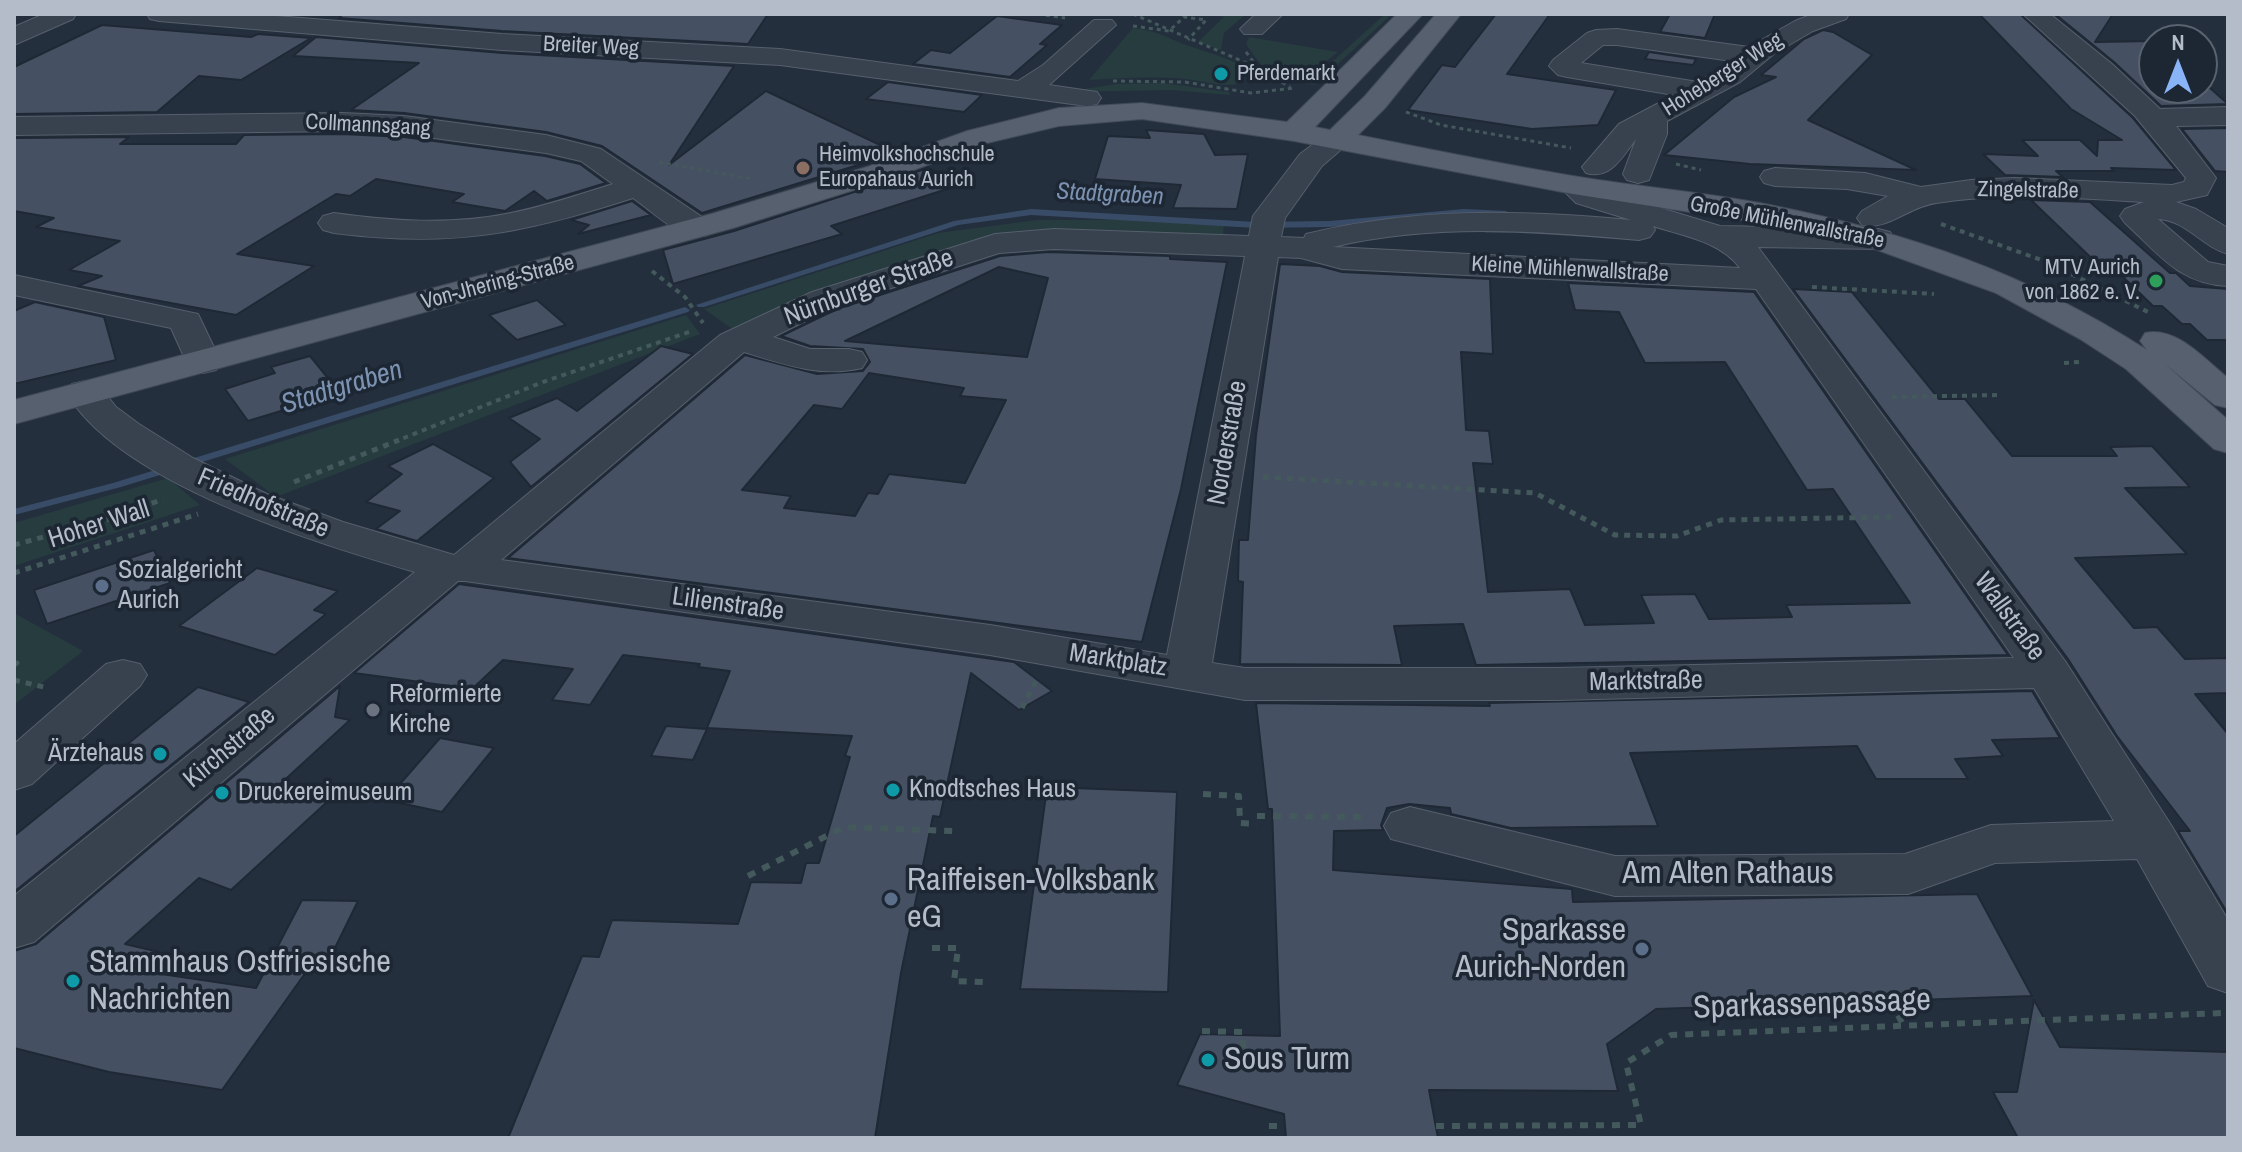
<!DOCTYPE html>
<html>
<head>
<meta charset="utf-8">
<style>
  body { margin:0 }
  #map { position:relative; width:2242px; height:1152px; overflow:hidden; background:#242f3e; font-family:"Archivo Narrow",sans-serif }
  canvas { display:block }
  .frame { position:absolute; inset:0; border:16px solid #b4bcc9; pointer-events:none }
  .north { position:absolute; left:2138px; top:24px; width:80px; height:80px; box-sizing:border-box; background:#1d2633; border:2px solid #59626f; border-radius:50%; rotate:0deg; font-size:22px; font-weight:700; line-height:32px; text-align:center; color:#b4bcc9 }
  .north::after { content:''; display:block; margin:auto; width:28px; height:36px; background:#8ab4f8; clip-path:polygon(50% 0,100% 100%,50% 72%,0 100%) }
</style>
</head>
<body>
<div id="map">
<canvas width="2242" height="1152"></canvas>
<div class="frame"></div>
<div class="north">N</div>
</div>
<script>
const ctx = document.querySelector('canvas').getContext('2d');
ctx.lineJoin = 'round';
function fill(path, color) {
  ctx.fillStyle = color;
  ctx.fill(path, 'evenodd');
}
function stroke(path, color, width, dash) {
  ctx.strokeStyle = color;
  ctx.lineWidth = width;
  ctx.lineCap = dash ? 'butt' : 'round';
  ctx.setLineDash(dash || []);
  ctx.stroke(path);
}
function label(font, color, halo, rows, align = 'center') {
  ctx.font = font + ' "Archivo Narrow",sans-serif';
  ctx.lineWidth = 7;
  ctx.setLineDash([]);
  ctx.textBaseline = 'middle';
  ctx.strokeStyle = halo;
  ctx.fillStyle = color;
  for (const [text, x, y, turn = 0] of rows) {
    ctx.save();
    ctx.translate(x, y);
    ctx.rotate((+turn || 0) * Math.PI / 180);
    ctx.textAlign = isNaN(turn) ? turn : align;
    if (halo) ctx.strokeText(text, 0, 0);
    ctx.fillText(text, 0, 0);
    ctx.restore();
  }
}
const green = new Path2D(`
  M1209,14H1246L1224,33L1221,50L1198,42L1224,17Z
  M1385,14H1392L1315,85L1301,83L1321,72Z
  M1133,28C1160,31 1170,40 1195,48C1215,55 1230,58 1248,70L1237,84C1220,87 1204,81 1186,79C1154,76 1121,78 1089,80Z
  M1249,37L1332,51L1338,52C1296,85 1278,94 1246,44Z
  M1163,83L1229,92L1230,95L1172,90L1066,92L1116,84Z
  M1037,220H1224L1223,242L1040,235L738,333L704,309L938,233Z
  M686,315L700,334L276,497L225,459Z
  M168,478L200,505L14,566V523Z
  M14,613L83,651L14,705Z`);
const stream = new Path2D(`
  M1031,209L1256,222L1330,221L1464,209L1506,211L1510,214L1506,217L1464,215L1330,227L1256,228L1031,215L958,225L704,307H698L696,305L954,221Z
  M685,307L690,310L688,312L121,487L14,515V509L113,483Z`);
const building = new Path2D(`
  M343,14H768L748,44L502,31L339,18Z
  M1496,14H1550L1507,74L1616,90L1598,125L1532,129L1408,110L1442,65L1455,67Z
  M1670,14H1715L1705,38L1660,32Z
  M1979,14H2020L2133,118L2176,170L2111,168L2114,171H2056L2063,177L2005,175L1983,154L2038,156L2022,140H2080L2097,156L2098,140H2122L2071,109Z
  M2055,14H2113L2095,42L2154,41V88H2202V81L2228,104L2161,106L2114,62Z
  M997,16L1062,25L1040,44L1047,45L1010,77L913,64L931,50L950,53Z
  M102,25L251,37L258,34L311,38L241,80L199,76L157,112L14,114V67Z
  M1823,30L1833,32L1872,55L1808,120L1916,170L1750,164L1664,155L1734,97L1776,77L1761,75L1804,39Z
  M316,37L502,53L734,66L669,165L766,91L897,153L702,213L602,146L546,132L404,113L351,110L419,63L293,56Z
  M1649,52L1696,59L1693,65L1645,59Z
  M888,82L982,95L964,112L866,99Z
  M2228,128V172L2215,171L2182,129Z
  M1146,130L1204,134L1215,155L1248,154L1237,209L1173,208L1181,185L1095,179L1108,136L1150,138Z
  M342,134L404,137L545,156L580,164L606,183L547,201L534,191L505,211L452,202L464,194L376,179L350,196L336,194L237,254L314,266L236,315L78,286L102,276L69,270L120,241L36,227L54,218L14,211V138L129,137L120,144H236L244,135Z
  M928,168L963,184L831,226L842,234L673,284L663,250L734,231Z
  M2031,200L2090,202L2170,273H2176L2190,286L2228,289V340H2207L2190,324H2182L2162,306H2153L2122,276H2110Z
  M632,201L651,215L578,234L589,225L571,220Z
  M1048,252L1170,256V259L1227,262L1181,489L1142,642L508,558L745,355L817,374L863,371L870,362L863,349L810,346L781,336L837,309L1000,256ZM999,267L1048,278L1027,357L845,341ZM869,373L964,388L960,396L1006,400L965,483L889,474L878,494L868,493L855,516L784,508L791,496L742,490L814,405L842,409Z
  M1280,264L1320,266L1342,272L1490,279L1493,354L1461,352L1466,430L1489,431L1493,464L1473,463L1488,592L1570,589L1585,625L1654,623L1641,595L1695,594L1709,619L1792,617L1786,605L1910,603L1833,489L1807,490L1725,362L1645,363L1619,312L1575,310L1568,283L1754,292L2008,655L1476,665L1463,624L1394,626L1402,665L1240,664L1243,582L1238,581L1239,540H1248L1256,435Z
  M1793,289L1852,292L1939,399H1965L2012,456H2117L2110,447L2152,446L2190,487L2125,488L2187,554L2075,558L2134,628L2157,627L2185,659L2228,658V693L2195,694L2228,734V914L2178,831H2190L2117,736L2068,659Z
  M537,300L566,325L517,340L489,315Z
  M35,302L104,317L116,360L14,384V311Z
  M661,346L693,354L531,487L510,462L540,439L509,418L557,398L577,411Z
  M310,356L340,393L248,421L225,389L275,373L271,367Z
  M433,444L494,478L417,541L376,529L400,511L366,502L402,474L388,466Z
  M154,550L170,583L47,624L34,590Z
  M257,568L338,591L314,610L326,614L275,655L179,626Z
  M459,584L1014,662L1052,691L1019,710L971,673L940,817L933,816L901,973L875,1138H508L582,956L599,957L612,920L738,924L751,882L801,883L806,863H819L850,757L845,756L852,736L707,728L730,671L698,667L700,664L623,655L590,705L552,700L573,669L503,660L472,689L354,673Z
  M340,686L335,717L350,720L278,786L327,802L231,890L199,878L125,944L159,952L141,971L256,988L302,900L358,901L330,958H316L222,1090L109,1072L14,1048V951L36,944Z
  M198,687L249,702L14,892V836Z
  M2032,691L2060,738L1992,740L2003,756L1955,759L1968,779H1876L1857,746L1630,753L1658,826L1511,828L1451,814L1450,808L1409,804L1387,808L1381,825L1383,830L1334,831L1333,870L1572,889L1573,902L1977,894L2032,996L1656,1009L1607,1044L1618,1091L1429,1090L1438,1138H1286L1284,1114L1177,1085L1200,1034L1280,1036L1272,809H1268L1256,703L1490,706L1489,703Z
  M666,726L707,729L693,760L651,756Z
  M440,738L494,748L442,812L386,800Z
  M1047,787L1177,792L1168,992L1020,989Z
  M2034,1000L2060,1047L2228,1052V1138H2018L1993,1092H2017Z`);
const pathFar3 = new Path2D(`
  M1038,14L1065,18
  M1133,14L1258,68
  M1133,26L1169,31L1184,17L1206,20L1188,40
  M1246,52L1258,68L1290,87
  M1113,81L1185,82L1251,93L1294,88
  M1406,112L1441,125L1571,148
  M659,162L752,179
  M1676,164L1701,170`);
const pathFar2 = new Path2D(`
  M1941,224L2047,262L2148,312
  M652,271L685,297L703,323
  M1812,287L1934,294
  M2064,363L2079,362
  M1892,397L2002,395
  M394,442L543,382L689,332`);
const pathFar1 = new Path2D(`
  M1263,477L1535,493L1615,535L1677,536L1721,520L1891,517
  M294,482L399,440
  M14,545L117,517L163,499
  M14,573L198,514
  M14,664L17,663L14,665
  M14,680L48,688
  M1022,708L1036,681`);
const path = new Path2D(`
  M1203,794L1239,796L1240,823L1257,824
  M1257,816L1368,817
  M748,876L844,827L953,831
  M932,948H958L954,981L984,982
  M1891,1001L1903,1025
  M1202,1031L1242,1032L1245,1066H1266
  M1269,1126H1285
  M1436,1126L1641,1125L1626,1063L1671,1035L2223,1013`);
const minor = new Path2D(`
  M44,14H76L73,19L14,45V27Z
  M147,14H251L502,34L780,49L1018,81L1043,65L1094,20H1112L1116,25L1049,85L1097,92L1101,98L1097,104L1087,106L780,65L502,50L159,21L150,19Z
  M1256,14H1283L1262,34H1244L1240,29Z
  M1813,14H1849L1846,19L1813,31L1775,53L1740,82L1667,121V134L1649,180L1638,183L1627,180L1623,174L1636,139C1622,157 1611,180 1586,173L1582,167L1619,124L1674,95L1567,77L1558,75L1549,66L1553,60L1587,33L1596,30L1617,29L1749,47L1795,21ZM1603,45H1617L1732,61L1698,82L1581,63Z
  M2023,14H2050L2112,64L2160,109L2228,107V125L2176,126L2216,178L2207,195L2176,202L2196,209L2228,228V254C2202,247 2186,220 2158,219L2208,262L2228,266V286C2179,284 2159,254 2125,223L2120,216L2125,209L2144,202C2075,198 2005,192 1936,203C1908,207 1887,231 1862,225L1857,218L1862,211L1888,196L1847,189L1775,186L1764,183L1760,177L1764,171L1775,168L1865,173L1921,187L1971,180L2015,178L2172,185L2184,182L2186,178L2135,116Z
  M342,113L404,116L546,135L601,149L708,221L713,228L708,235C681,242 655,213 633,198C522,234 452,248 334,233L323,230L318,223L323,216L334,213C391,221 449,225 506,214C543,207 578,195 613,184L581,161L546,153L404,134L342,131L14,135V117Z
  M1337,131L1347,134L1352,140L1322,166L1285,218L1281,237L1304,238L1306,234C1417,207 1519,210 1631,220L1576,203L1558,185L1562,178C1578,174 1585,180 1598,189L1720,226L1878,229L1890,232L1894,239L1890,246L1878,249L1758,247L2065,661L2171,825L2228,920V993L2208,986L2137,859L1995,863L1908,894L1615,896L1391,839L1384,826L1391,813L1410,807L1615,856L1905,854L1991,825L2114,821L2034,688L1558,700H1245L990,655L465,581H458L34,942L14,948V896L415,572C317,543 119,484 66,392L72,384L85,381L98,384L116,407L139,424L193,458L267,494L343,522L454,555L720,335L812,292L995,234L1054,229L1249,236L1253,216L1300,154L1327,134ZM1653,226C1683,236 1720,241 1740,268L1333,247C1434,223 1537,231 1639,240L1650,237L1655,230ZM1054,249L1245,256L1167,655L990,625L501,560L744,352C783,364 821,378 862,368L867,360L862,352L849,349H810L773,337L836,306L999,253ZM1278,257L1301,258L1342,269L1756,289L2014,658L1558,668H1245L1212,663Z
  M14,275L198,314L221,362L216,370L203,373L190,370L171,328L14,295Z
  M123,660L140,664L147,675L140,686L32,784L14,790V744L106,664Z`);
const major = new Path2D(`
  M1397,14H1423L1315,127L1330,130L1365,96L1436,14H1461L1385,108L1358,135C1429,149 1501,164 1573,176C1638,187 1705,192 1770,205C1910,233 2027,273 2147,350L2140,341L2145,333C2177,326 2205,360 2228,378V408L2215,405L2165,364L2228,420V453L2214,449L2126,369L2080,339L1996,293L1869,247L1768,224L1573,194L1294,141L1142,119L1059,126L987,143L892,178L733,228L14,424V400L711,214L870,166L967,131L1059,108L1142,103L1287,122Z`);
const markers = [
  [1221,74,8,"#0f9aa8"],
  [803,168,8,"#8d6e63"],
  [2156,281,8,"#2e9e5b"],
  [102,586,8,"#5c6f8a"],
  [373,710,8,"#6b7280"],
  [160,754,8,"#0f9aa8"],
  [893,790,8,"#0f9aa8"],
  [222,793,8,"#0f9aa8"],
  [891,899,8,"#5c6f8a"],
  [1642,949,8,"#5c6f8a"],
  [73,981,8,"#0f9aa8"],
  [1208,1060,8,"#0f9aa8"]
];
const farStreetnames = [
  ["Breiter Weg",591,47,3],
  ["Hoheberger Weg",1723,75,-32],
  ["Collmannsgang",368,126,3],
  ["Zingelstraße",2028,191,1],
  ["Große Mühlenwallstraße",1787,223,11],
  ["Kleine Mühlenwallstraße",1570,270,3],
  ["Von-Jhering-Straße",498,283,-15]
];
const farPoinames = [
  ["Pferdemarkt",1237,74],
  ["Heimvolkshochschule",819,155],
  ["Europahaus Aurich",819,180],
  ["MTV Aurich",2140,268,"right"],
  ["von 1862 e. V.",2140,293,"right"]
];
const farWaternames = [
  ["Stadtgraben",1110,195,3]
];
const streetNames = [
  ["Nürnburger Straße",869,288,-20],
  ["Norderstraße",1228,443,-80],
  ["Friedhofstraße",263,504,23],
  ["Hoher Wall",99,525,-18],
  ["Lilienstraße",728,605,8],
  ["Wallstraße",2009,617,54],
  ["Marktplatz",1118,661,9],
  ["Marktstraße",1646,682,-1],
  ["Kirchstraße",230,748,-40]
];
const poiNames = [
  ["Sozialgericht",118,571],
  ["Aurich",118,601],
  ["Reformierte",389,695],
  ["Kirche",389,725],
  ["Ärztehaus",144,754,"right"],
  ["Knodtsches Haus",909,790],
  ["Druckereimuseum",238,793]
];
const waterNames = [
  ["Stadtgraben",342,388,-17]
];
const nearStreetnames = [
  ["Am Alten Rathaus",1728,874],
  ["Sparkassenpassage",1812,1005,-2]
];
const nearPoinames = [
  ["Raiffeisen-Volksbank",907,881],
  ["eG",907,918],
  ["Sparkasse",1626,931,"right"],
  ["Aurich-Norden",1626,968,"right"],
  ["Stammhaus Ostfriesische",89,963],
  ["Nachrichten",89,1000],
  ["Sous Turm",1224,1060]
];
fill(green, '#263c3f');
fill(stream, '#394c67');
fill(building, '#455162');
stroke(building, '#1f2835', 2);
stroke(minor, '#565f6c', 2);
stroke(major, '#414a57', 2);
stroke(pathFar3, '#44595c', 3, [4, 4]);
stroke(pathFar2, '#44595c', 4, [5, 5]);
stroke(pathFar1, '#44595c', 5, [6, 6]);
stroke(path, '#44595c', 6, [8, 8]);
fill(minor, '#38414e');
fill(major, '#56606e');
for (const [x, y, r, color] of markers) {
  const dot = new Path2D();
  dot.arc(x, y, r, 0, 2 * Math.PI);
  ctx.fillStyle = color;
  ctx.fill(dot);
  stroke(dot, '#1d2633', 3);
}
label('22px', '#b4bcc9', '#1d2633', farStreetnames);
label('22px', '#b4bcc9', '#1d2633', farPoinames, 'left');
label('italic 24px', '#7c92b1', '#1d2633', farWaternames);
label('26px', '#b4bcc9', '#1d2633', streetNames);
label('26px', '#b4bcc9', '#1d2633', poiNames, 'left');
label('italic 28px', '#7c92b1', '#1d2633', waterNames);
label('32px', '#b4bcc9', '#1d2633', nearStreetnames);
label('32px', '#b4bcc9', '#1d2633', nearPoinames, 'left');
</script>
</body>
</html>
